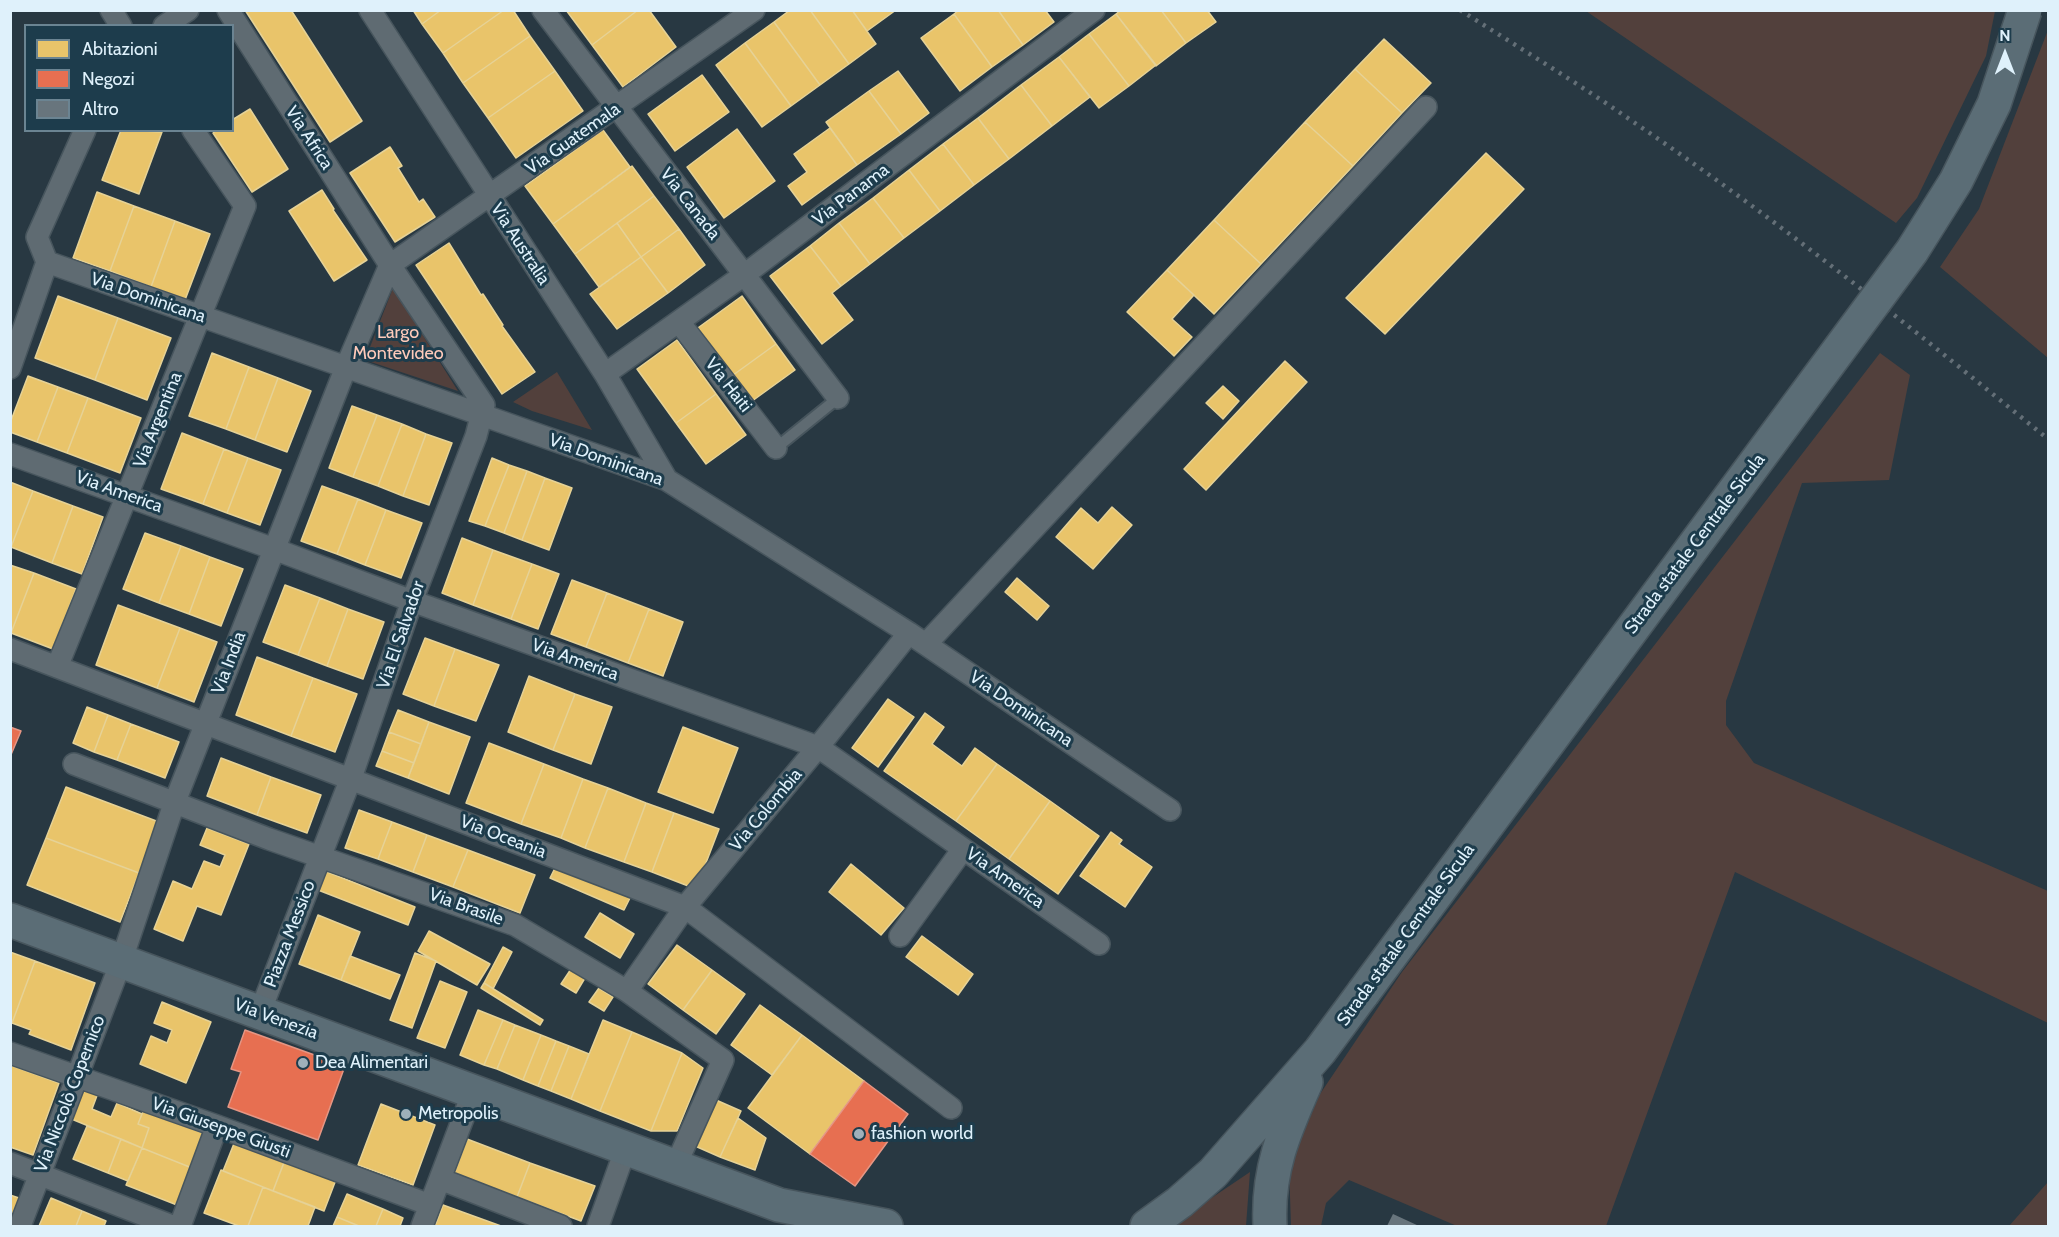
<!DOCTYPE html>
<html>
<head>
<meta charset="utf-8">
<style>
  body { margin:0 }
  #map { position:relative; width:2059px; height:1237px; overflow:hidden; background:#283842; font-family:Cabin,sans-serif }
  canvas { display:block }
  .frame { position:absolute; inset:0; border:12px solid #dff1fb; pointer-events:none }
  .legend { position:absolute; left:24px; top:24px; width:210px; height:108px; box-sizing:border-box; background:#1d3c4c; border:2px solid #6b8492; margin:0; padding:8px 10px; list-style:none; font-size:18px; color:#dff1fb }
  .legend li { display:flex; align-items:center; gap:12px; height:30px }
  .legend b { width:30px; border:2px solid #6b8492 }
  .north { position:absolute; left:1975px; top:24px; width:60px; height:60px; -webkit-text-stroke:4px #1d3c4c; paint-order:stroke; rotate:0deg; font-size:16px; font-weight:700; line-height:24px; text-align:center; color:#dff1fb }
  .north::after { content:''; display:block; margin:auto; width:21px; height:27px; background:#dff1fb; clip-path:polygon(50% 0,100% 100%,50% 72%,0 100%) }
</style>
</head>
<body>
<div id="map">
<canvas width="2059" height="1237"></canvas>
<div class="frame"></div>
<ul class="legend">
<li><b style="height:16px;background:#e9c46a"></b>Abitazioni</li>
<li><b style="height:16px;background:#e76f51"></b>Negozi</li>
<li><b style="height:16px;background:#68757d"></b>Altro</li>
</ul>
<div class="north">N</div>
</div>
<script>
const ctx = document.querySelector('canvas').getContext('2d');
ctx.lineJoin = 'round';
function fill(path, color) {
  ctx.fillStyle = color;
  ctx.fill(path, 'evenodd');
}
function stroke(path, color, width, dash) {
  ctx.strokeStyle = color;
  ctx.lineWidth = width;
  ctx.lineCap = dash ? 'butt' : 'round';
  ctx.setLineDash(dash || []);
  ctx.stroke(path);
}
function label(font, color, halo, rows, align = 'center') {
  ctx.font = font + ' Cabin,sans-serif';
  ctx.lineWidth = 6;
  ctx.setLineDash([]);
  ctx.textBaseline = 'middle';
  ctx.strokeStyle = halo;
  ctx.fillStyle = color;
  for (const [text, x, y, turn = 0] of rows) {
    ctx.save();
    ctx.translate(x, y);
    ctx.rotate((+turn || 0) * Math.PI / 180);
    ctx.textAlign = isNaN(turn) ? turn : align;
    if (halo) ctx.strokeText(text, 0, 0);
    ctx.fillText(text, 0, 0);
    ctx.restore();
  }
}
const green = new Path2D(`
  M1586,11H1995L1986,56L1917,198L1896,223Z
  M2048,30V358L1940,267L1979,209Z
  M393,288L458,391L365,360Z
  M1880,353L1910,375L1889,480L1802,483L1726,701V725L1754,763L2048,891V1023L1735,872L1606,1226H1457L1349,1180L1326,1203L1321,1226H1291L1289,1166L1320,1094L1402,972Z
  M557,372L592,430L532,411L513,402Z
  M1250,1172L1246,1226H1170Z
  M2048,1182V1226H2009Z`);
const homes = new Path2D(`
  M245,10H291L362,121L330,142Z
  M413,10H441L422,24Z
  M441,10H504L443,53L422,24Z
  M504,10H513L530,36L463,83L443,53Z
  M566,10H638L592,45Z
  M638,10H649L676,47L623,87L592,45Z
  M790,10H810L849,64L820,85L774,22Z
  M810,10H852L876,44L849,64Z
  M852,10H896L867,31Z
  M959,10H998L1023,45L992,67L954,14Z
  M998,10H1045L1054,22L1023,45Z
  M1121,10H1161L1186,43L1156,66L1116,14Z
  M1161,10H1207L1216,22L1186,43Z
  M954,14L992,67L960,91L921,38Z
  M1116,14L1156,65L1129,86L1089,34Z
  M774,22L820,85L791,106L745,43Z
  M1089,34L1129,86L1099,108L1059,57Z
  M530,36L555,71L488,118L463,83Z
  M1384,39L1431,83L1402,113L1355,69Z
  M745,43L791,106L762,127L716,65Z
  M1059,57L1090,97L1052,126L1021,85Z
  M1355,69L1402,113L1353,166L1305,122Z
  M555,71L583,111L516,158L488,118Z
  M898,71L929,113L901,134L869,91Z
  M702,75L729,112L675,151L648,114Z
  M1021,85L1052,126L1009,159L978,118Z
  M869,91L901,134L857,165L826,122Z
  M250,109L288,169L252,192L213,133L217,130H232V120Z
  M978,118L1009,159L974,185L943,144Z
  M1305,122L1353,166L1261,264L1214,220Z
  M830,128L857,165L802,205L788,186L807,172L794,154Z
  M737,129L775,181L724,218L687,167Z
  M121,130L162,132L139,194L102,180Z
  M603,130L630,167L553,224L525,186Z
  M943,144L974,185L940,211L909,170Z
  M390,147L402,166L398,168L419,202L423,199L435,217L395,242L350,173Z
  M1486,153L1524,189L1385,334L1346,298Z
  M632,166L654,196L575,254L553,224Z
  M909,170L940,211L904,238L873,198Z
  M322,190L334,209L333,210L367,260L334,281L289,211Z
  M97,192L134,206L110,271L73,258Z
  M654,196L679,229L641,257L617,223Z
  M873,198L904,238L870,264L839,223Z
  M134,206L175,221L151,287L110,271Z
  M1214,220L1261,264L1214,314L1167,270Z
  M175,221L210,234L185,300L151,287Z
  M617,223L641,257L599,287L575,254Z
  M839,223L870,264L841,286L810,246Z
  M679,229L705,265L668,293L641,257Z
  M449,243L481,295L483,294L503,325L502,326L535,372L502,394L416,265Z
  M810,246L841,286L832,293L853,320L822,344L770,276Z
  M641,257L668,293L617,329L590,294Z
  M1167,270L1194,295L1172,319L1192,337L1174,356L1127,312Z
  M58,296L118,318L95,380L35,358Z
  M742,296L776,344L729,378L695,330Z
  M118,318L171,338L147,400L95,380Z
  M677,340L716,394L676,423L637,369Z
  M776,344L795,370L748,404L729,378Z
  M212,353L249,367L226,429L189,416Z
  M1285,361L1307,382L1206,490L1184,469Z
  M249,367L278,378L255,440L226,429Z
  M28,376L58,387L37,442L10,432V423Z
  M278,378L311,391L287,452L255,440Z
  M1223,386L1239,401L1223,419L1206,403Z
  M58,387L88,398L67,453L37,442Z
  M716,394L746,435L706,464L676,423Z
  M88,398L141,418L120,473L67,453Z
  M352,406L377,415L353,477L329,468Z
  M377,415L402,424L378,486L353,477Z
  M402,424L426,434L403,496L378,486Z
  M182,433L224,449L203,504L161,489Z
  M426,434L452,443L429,505L403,496Z
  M224,449L248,458L227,513L203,504Z
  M248,458L281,470L260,525L227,513Z
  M492,458L509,465L485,526L469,521Z
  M509,465L527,471L504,533L485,526Z
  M527,471L545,478L522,540L504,533Z
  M545,478L572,488L549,550L522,540Z
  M10,482L33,491L11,547H10Z
  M322,486L358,499L337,554L301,541Z
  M33,491L73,506L52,563L11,547Z
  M358,499L386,510L365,565L337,554Z
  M73,506L103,517L82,574L52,563Z
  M1112,507L1132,525L1093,569L1056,537L1081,508L1098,523Z
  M386,510L422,523L401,578L365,565Z
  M145,533L181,546L159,603L123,589Z
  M462,538L493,550L473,605L442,593Z
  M181,546L210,557L189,614L159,603Z
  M493,550L532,564L511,619L473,605Z
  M210,557L243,569L221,626L189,614Z
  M532,564L559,574L538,629L511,619Z
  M10,565L34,573L11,633H10Z
  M34,573L76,589L53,649L11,633Z
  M1017,578L1049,606L1037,620L1005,592Z
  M572,580L607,593L586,647L551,634Z
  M285,585L320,598L298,655L263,642Z
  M607,593L649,609L628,663L586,647Z
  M320,598L348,609L327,666L298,655Z
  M118,605L180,628L157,688L96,665Z
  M348,609L384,622L363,679L327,666Z
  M649,609L683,622L663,676L628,663Z
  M180,628L217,642L194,702L157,688Z
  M425,638L455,649L434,706L403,694Z
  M455,649L499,665L476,721L434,706Z
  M257,657L313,678L291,736L236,715Z
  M529,676L575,694L553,750L508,732Z
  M313,678L357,694L335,752L291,736Z
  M575,694L612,707L591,764L553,750Z
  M888,699L914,717L878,767L852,748Z
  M87,707L108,715L94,752L73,743Z
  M398,710L429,722L421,744L389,732Z
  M925,713L944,727L932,744L962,766L975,748L997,764L956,821L884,771Z
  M108,715L131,724L117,760L94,752Z
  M429,722L470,737L449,794L408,778Z
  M131,724L179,742L165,778L117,760Z
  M683,727L738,748L713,813L658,792Z
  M389,732L421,744L414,763L382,751Z
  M489,743L544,764L521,824L466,803Z
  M382,751L414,763L408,778L376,766Z
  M221,758L271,777L257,815L207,796Z
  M544,764L583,779L561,838L521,824Z
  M997,764L1050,801L1009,859L956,821Z
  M271,777L321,795L307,833L257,815Z
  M583,779L608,788L585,848L561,838Z
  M66,787L159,822L139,873L46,838Z
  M608,788L646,803L624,862L585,848Z
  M1050,801L1099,836L1058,894L1009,859Z
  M646,803L674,813L652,872L624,862Z
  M359,810L392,822L378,859L345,848Z
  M674,813L719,829L696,889L652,872Z
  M392,822L427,835L413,872L378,859Z
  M207,828L249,844L221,915L197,906L183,941L154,929L173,881L192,889L204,861L220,867L225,855L200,845Z
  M1111,832L1122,840L1119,844L1152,867L1125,907L1080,876Z
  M427,835L468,850L453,887L413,872Z
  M46,838L139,873L120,922L27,885Z
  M468,850L535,875L520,913L453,887Z
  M557,864L631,896L624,910L550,878Z
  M851,864L904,908L881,935L829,892Z
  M325,871L415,907L408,925L318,890Z
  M600,913L634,934L620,958L585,937Z
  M318,915L360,932L341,980L299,964Z
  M429,931L490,964L477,985L418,951Z
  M922,936L973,974L958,995L906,957Z
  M677,945L712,970L683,1010L648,984Z
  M503,947L512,952L493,989L484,983Z
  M10,952L35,961L12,1023L10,1022Z
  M415,953L436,961L412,1028L390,1020Z
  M350,956L400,975L390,999L341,980Z
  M35,961L95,983L71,1050L29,1034L31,1030L12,1023Z
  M571,969L585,978L576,993L561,984Z
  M712,970L745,994L716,1034L683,1010Z
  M440,981L467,992L445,1048L417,1038Z
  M484,983L543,1020L540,1025L481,988Z
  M599,988L613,997L604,1011L589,1002Z
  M162,1002L211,1022L186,1083L140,1064L151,1036L167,1043L172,1030L154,1023Z
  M760,1005L802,1035L772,1075L731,1045Z
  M478,1010L503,1020L484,1065L460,1055Z
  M503,1020L515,1025L497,1069L484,1065Z
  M603,1020L632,1032L600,1111L571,1099Z
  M515,1025L541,1035L523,1080L497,1069Z
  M632,1032L682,1053L651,1131L600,1111Z
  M541,1035L556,1041L538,1086L523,1080Z
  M802,1035L864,1081L810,1154L748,1108Z
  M556,1041L569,1046L551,1091L538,1086Z
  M569,1046L589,1054L571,1099L551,1091Z
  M682,1053L703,1068L677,1131H651Z
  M10,1065L59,1083L33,1155L10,1147Z
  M82,1087L98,1093L92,1109L111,1117L117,1103L142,1114L138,1124L149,1128L142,1148L69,1118Z
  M716,1100L741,1111L720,1157L695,1146Z
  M381,1104L435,1125L413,1185L358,1165Z
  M144,1109L205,1134L192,1168L142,1148L149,1128L138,1124Z
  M738,1118L766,1138L755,1170L720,1157Z
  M87,1126L121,1139L108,1173L73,1159Z
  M121,1139L142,1148L128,1181L108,1173Z
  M467,1139L530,1163L517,1197L454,1174Z
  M235,1141L285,1160L273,1191L223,1171Z
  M142,1148L192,1168L177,1205L126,1185Z
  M286,1157L337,1177L324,1211L273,1191Z
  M530,1163L595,1186L581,1221L517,1197Z
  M221,1170L263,1187L248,1226H239L204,1213Z
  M263,1187L315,1207L308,1226H248Z
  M347,1194L383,1209L376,1226H359L337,1217Z
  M10,1195L19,1198L10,1220Z
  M51,1198L82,1211L76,1226H39Z
  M443,1205L501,1226H435Z
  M383,1209L403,1218L400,1226H376Z
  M82,1211L106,1221L104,1226H76Z
  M337,1217L359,1226H333Z`);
const shops = new Path2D(`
  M10,727L21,731L10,757Z
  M245,1030L345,1066L318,1140L228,1107L241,1072L231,1069Z
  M864,1081L908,1114L855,1186L810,1154Z`);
const building = new Path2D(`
  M1393,1214L1419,1226H1387Z`);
const service = new Path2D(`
  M776,448L838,398`);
const minor = new Path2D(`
  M111,10L121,26
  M228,10L390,265L754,10
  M370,10L605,374L667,480
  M543,10L838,398
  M164,26L188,10
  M47,262L667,480L909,633L1170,810
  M679,322L776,448
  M10,368L47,262L37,237L85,130
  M605,374L744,275L1094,10
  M10,454L274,549L412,601L818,747L1099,944
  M926,644L1426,107
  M10,649L685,907L951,1108
  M57,667L245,206L193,130
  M74,764L269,839L515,925L627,991L723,1060L675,1167
  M900,936L963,849
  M627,991L685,907L818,747L909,633
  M10,1053L217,1126L430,1205
  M10,1163L172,1226
  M440,1179L561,1226
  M20,1226L121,962L174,804L346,367L390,265L484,405L476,436L412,601L351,778L260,1012
  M180,1226L217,1126
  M422,1226L473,1092
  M598,1226L626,1148`);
const primary = new Path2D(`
  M10,920L779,1205L886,1226
  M1147,1226L1180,1202L1213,1173L1320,1051L1363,993
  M1270,1226C1267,1170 1284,1132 1306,1082`);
const rail = new Path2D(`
  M1460,10C1518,47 1576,82 1632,121C1777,219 1913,329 2048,439`);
const primaryBridge = new Path2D(`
  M1363,993L1912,251L1956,181L1994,104L2025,10`);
const markers = [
  [303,1063,6,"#9fb0ba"],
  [406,1114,6,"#9fb0ba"],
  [859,1134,6,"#9fb0ba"]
];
const streetNames = [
  ["Via Africa",309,138,57],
  ["Via Guatemala",573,139,-35],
  ["Via Panama",851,195,-37],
  ["Via Canada",690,204,52],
  ["Via Australia",520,244,57],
  ["Via Dominicana",148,298,19],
  ["Via Haiti",728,385,52],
  ["Via Argentina",158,420,-68],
  ["Via Dominicana",606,460,20],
  ["Via America",119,492,20],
  ["Strada statale Centrale Sicula",1695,544,-53],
  ["Via El Salvador",401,635,-71],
  ["Via America",575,660,20],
  ["Via India",229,663,-69],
  ["Via Dominicana",1021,709,34],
  ["Via Colombia",766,810,-50],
  ["Via Oceania",503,837,21],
  ["Via America",1005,878,35],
  ["Via Brasile",466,907,20],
  ["Piazza Messico",290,934,-69],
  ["Strada statale Centrale Sicula",1406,935,-54],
  ["Via Venezia",276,1019,20],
  ["Via Niccolò Copernico",70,1094,-69],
  ["Via Giuseppe Giusti",221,1128,20]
];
const parkNames = [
  ["Largo",398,333],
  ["Montevideo",398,354]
];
const poiNames = [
  ["Dea Alimentari",315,1063],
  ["Metropolis",418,1114],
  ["fashion world",871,1134]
];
fill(green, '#52403c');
fill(homes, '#e9c46a');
stroke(homes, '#e6d296', 1.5);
fill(shops, '#e76f51');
stroke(shops, '#e59684', 1.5);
fill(building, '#68757d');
stroke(service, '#47555d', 14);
stroke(minor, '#47555d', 24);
stroke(primary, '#47555d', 36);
stroke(service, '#5f6b72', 10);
stroke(minor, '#5f6b72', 21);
stroke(primary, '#5b6d76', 33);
stroke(rail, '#646f77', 4.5, [3, 6]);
stroke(primaryBridge, '#47555d', 36, []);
stroke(primaryBridge, '#5b6d76', 33);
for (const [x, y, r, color] of markers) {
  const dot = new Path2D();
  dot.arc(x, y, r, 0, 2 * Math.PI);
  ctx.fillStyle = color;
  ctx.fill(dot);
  stroke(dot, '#1d3c4c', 2);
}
label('18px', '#dff1fb', '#1d3c4c', streetNames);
label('18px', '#fecaba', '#1d3c4c', parkNames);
label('18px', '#dff1fb', '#1d3c4c', poiNames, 'left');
</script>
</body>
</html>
